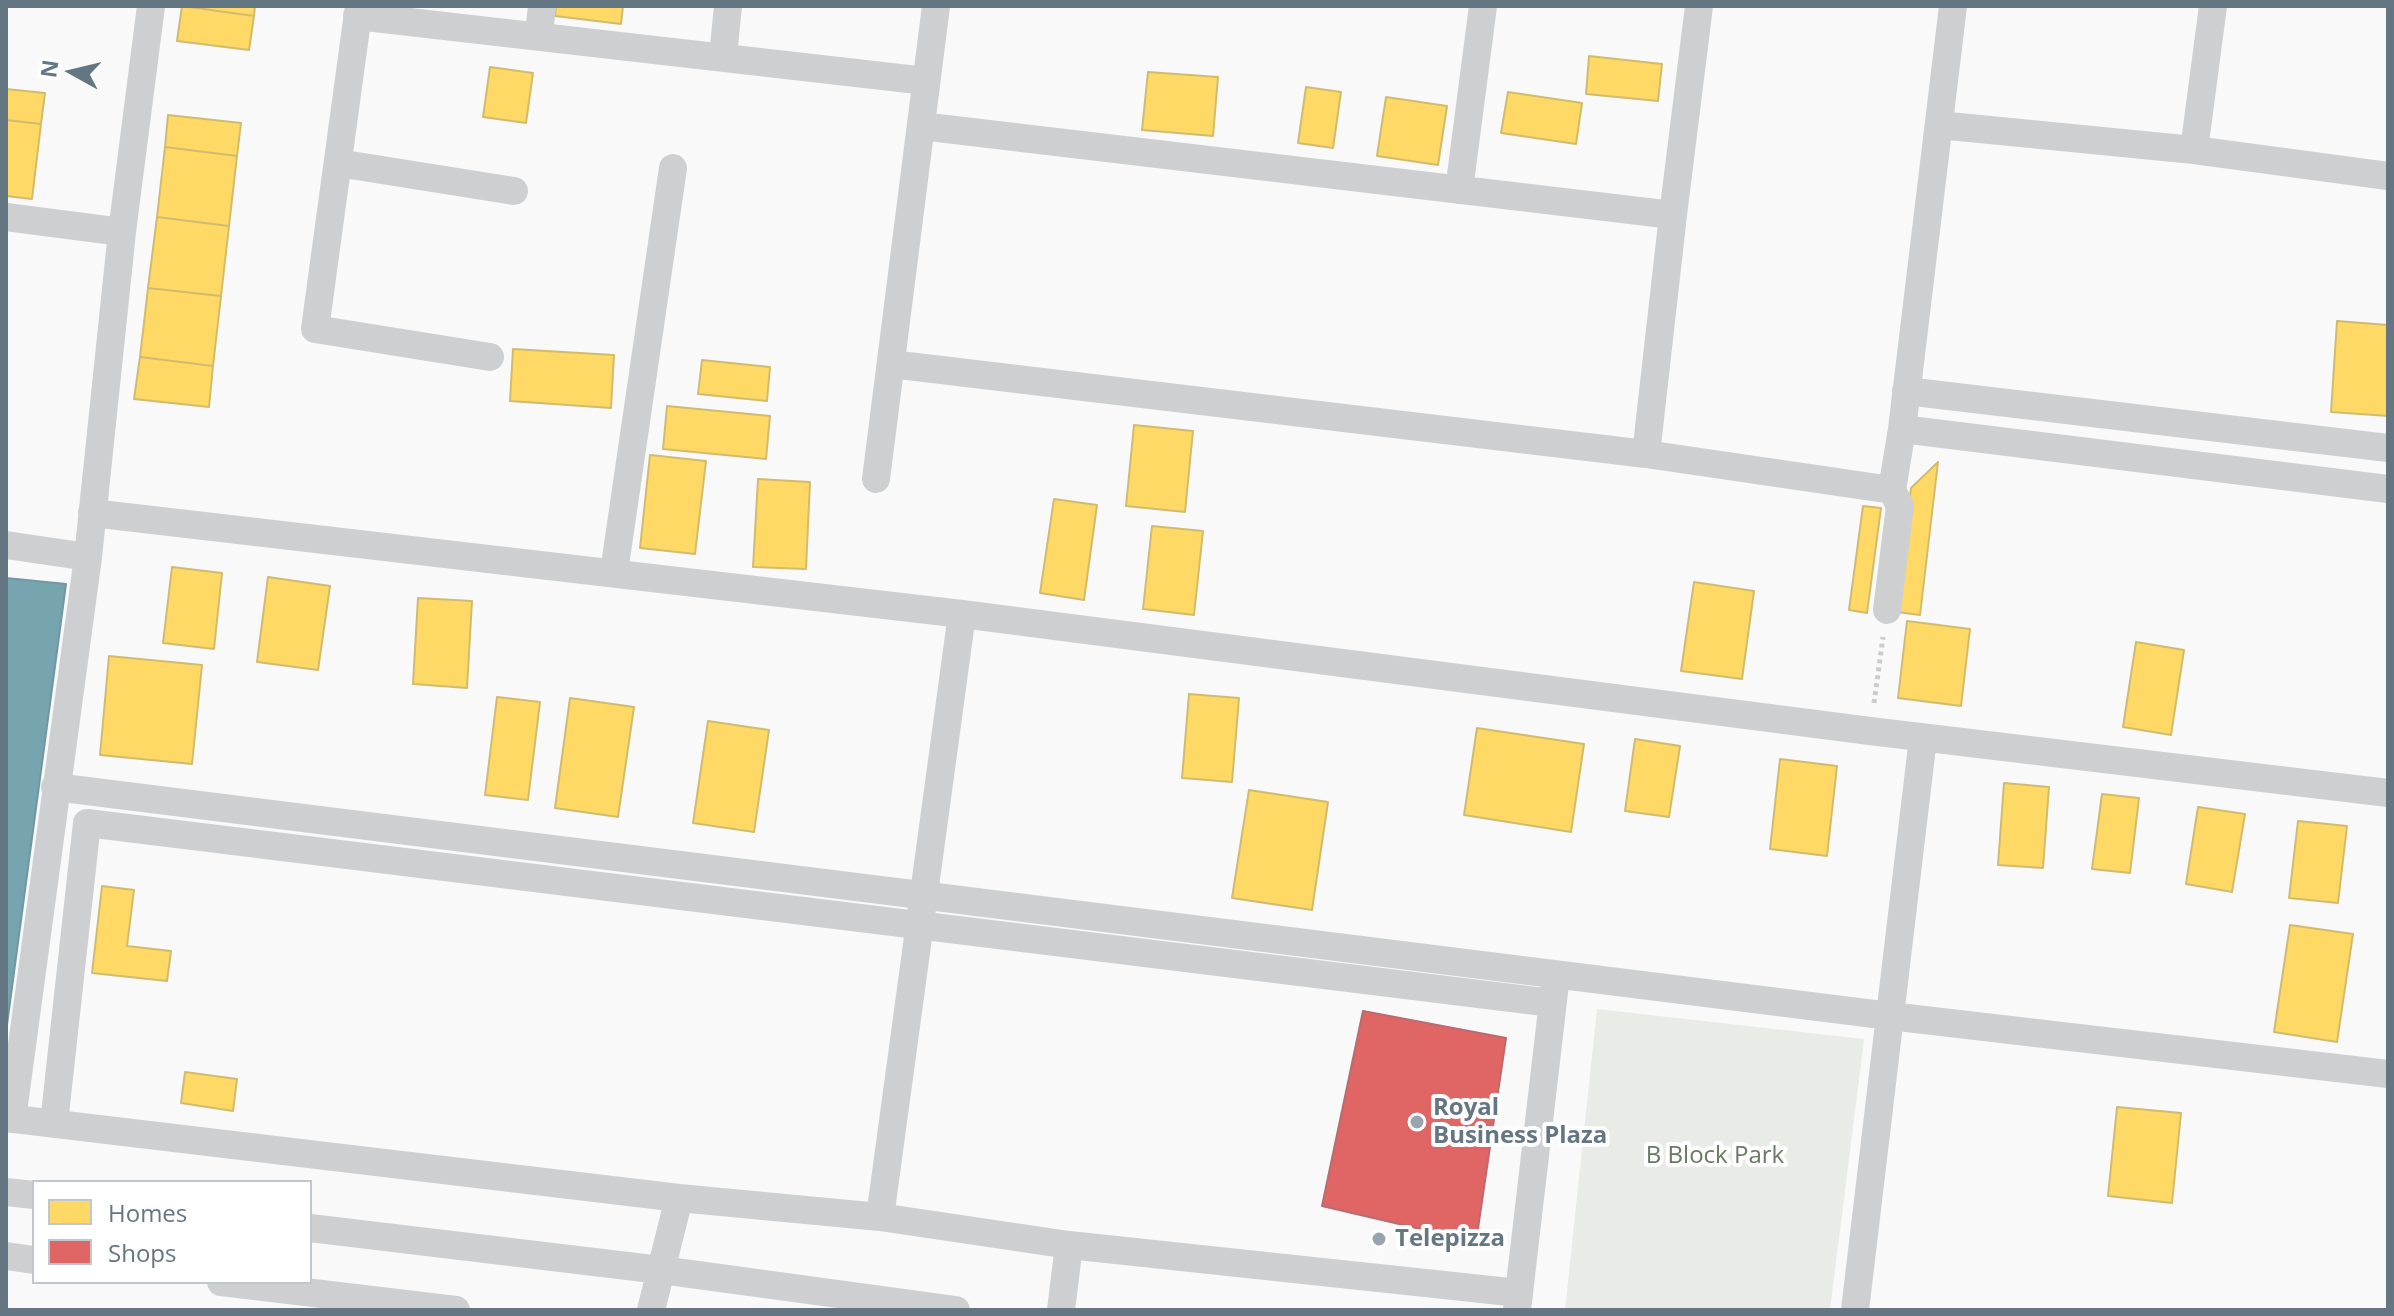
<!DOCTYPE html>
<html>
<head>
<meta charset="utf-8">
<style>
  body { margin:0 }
  #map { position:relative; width:2394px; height:1316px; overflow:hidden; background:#f9f9f9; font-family:"Open Sans",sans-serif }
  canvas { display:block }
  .frame { position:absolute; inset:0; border:8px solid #657683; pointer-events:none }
  .legend { position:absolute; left:32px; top:1180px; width:280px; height:104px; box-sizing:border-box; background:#fff; border:2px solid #c1c8cd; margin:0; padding:10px 14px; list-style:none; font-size:24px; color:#657683 }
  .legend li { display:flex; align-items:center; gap:16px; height:40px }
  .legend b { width:40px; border:2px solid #c1c8cd }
  .north { position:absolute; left:32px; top:32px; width:80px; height:80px; -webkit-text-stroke:6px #fff; paint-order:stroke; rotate:278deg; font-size:22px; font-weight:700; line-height:32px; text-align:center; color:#657683 }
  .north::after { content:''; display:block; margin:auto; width:28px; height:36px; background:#657683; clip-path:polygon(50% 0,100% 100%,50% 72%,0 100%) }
</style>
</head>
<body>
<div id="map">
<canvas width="2394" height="1316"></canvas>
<div class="frame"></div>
<ul class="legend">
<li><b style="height:22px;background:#ffd966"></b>Homes</li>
<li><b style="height:22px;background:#e06666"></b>Shops</li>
</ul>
<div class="north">N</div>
</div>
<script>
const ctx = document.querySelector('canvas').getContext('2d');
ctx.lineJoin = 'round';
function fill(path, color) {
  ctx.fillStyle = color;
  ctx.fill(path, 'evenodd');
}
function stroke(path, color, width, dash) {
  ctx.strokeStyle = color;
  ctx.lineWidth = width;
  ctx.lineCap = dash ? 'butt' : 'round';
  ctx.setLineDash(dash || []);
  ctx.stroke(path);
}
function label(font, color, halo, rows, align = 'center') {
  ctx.font = font + ' "Open Sans",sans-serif';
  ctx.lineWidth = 8;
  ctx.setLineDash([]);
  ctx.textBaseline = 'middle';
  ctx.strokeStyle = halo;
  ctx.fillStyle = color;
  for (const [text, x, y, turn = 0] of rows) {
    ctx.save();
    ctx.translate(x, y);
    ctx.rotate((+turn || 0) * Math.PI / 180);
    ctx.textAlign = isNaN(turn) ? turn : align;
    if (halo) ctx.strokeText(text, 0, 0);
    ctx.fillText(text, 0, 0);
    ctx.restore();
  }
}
const green = new Path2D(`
  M1597,1009L1864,1039L1830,1310H1565Z`);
const homes = new Path2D(`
  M182,6L254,16L249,50L177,41Z
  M182,6H255L254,16Z
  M556,6H623L621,24L555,16Z
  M1589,56L1662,64L1658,101L1586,94Z
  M490,67L533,73L526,123L483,117Z
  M1148,72L1218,77L1213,136L1142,130Z
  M1306,87L1341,92L1333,148L1298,143Z
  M6,89L45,93L41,124L6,120Z
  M1508,92L1582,103L1576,144L1501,133Z
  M1386,97L1447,106L1438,165L1377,156Z
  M168,115L241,123L237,156L165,147Z
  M6,120L41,124L32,199L6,196Z
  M165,147L237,156L229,226L157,217Z
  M157,217L229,226L221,296L148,288Z
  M148,288L221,296L213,366L140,357Z
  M2337,321L2388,325V416L2331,412Z
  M513,349L614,355L611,408L510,401Z
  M140,357L213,366L209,407L134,399Z
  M702,360L770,367L767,401L698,394Z
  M667,406L770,416L766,459L663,449Z
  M1134,425L1193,431L1185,512L1126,506Z
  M650,455L706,461L695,554L640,548Z
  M1938,462L1920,615L1897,612L1911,488Z
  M758,479L810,482L806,569L753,567Z
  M1054,499L1097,505L1084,600L1040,593Z
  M1863,506L1881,508L1867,613L1849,610Z
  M1152,526L1203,531L1194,615L1143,609Z
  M172,567L222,573L214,649L163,643Z
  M268,577L330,586L318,670L257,662Z
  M1694,582L1754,591L1742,679L1681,671Z
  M418,598L472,601L467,688L413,684Z
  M1907,621L1970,629L1961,706L1898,698Z
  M2136,642L2184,650L2171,735L2123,727Z
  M109,656L202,665L192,764L100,755Z
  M1189,694L1239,698L1232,782L1182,778Z
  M497,697L540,702L528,800L485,795Z
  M570,698L634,707L618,817L555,808Z
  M708,721L769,730L754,832L693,823Z
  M1477,728L1584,744L1571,832L1464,815Z
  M1635,739L1680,746L1669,817L1625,811Z
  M1780,759L1837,766L1827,856L1770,849Z
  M2004,783L2049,787L2043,868L1998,865Z
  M1249,790L1328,802L1312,910L1232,898Z
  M2102,794L2139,798L2130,873L2092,869Z
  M2198,807L2245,814L2232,892L2186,884Z
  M2298,821L2347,826L2338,903L2289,898Z
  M102,886L134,890L127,946L171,951L167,981L92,973Z
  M2290,925L2353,934L2337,1042L2274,1032Z
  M185,1072L237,1079L233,1111L181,1103Z
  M2117,1107L2181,1113L2172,1203L2108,1196Z`);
const shops = new Path2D(`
  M1363,1011L1506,1038L1476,1242L1322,1206Z`);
const public = new Path2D(`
  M6,578L66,584L6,1032Z`);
const path = new Path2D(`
  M1874,703L1883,637`);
const minor = new Path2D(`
  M359,6L315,329L490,357
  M1953,6L1902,429L2388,489
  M2213,6L2194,150L2388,176
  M357,16L926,81
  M539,35L542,6
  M723,56L728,6
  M1939,125L2194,150
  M921,126L1673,215L1699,6
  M338,163L514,191
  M1459,190L1483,6
  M6,217L122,232
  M891,364L1646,454L1892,490L1902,429
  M1906,391L2388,448
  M1646,454L1673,215
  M876,479L936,6
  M92,513L962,614L1870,731L2388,793
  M6,545L88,557
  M614,572L673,168
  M1887,610L1900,506L1892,490
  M55,787L1890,1016L2388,1074
  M6,1118L679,1198L880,1217L1069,1245L1519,1293L1517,1310
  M12,1119L88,557L122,232L151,6
  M54,1123L87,823L1552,1003
  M6,1192L34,1195
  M880,1217L962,614
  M310,1228L661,1270L956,1310
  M6,1256L34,1260
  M221,1282L456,1310
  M1519,1293L1555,984
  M651,1310L679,1198
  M1061,1310L1069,1245
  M1855,1310L1923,738`);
const markers = [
  [1417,1122,8,"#99a4ac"],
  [1379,1239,8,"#99a4ac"]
];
const poiNames = [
  ["Royal",1433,1108],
  ["Business Plaza",1433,1136],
  ["Telepizza",1395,1239]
];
const parkNames = [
  ["B Block Park",1715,1156]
];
fill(green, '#e8ebe6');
fill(homes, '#ffd966');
stroke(homes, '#d1bb6f', 2);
fill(shops, '#e06666');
stroke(shops, '#bb6b6f', 2);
fill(public, '#76a5af');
stroke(public, '#7197a2', 2);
stroke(path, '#cbcccd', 5, [4, 4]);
stroke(minor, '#cecfd0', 28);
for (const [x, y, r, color] of markers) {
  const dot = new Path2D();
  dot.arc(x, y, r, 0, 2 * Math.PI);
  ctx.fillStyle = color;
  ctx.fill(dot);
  stroke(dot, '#fff', 3);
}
label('bold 24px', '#657683', '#fff', poiNames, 'left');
label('24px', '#687a64', '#fff', parkNames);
</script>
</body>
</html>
